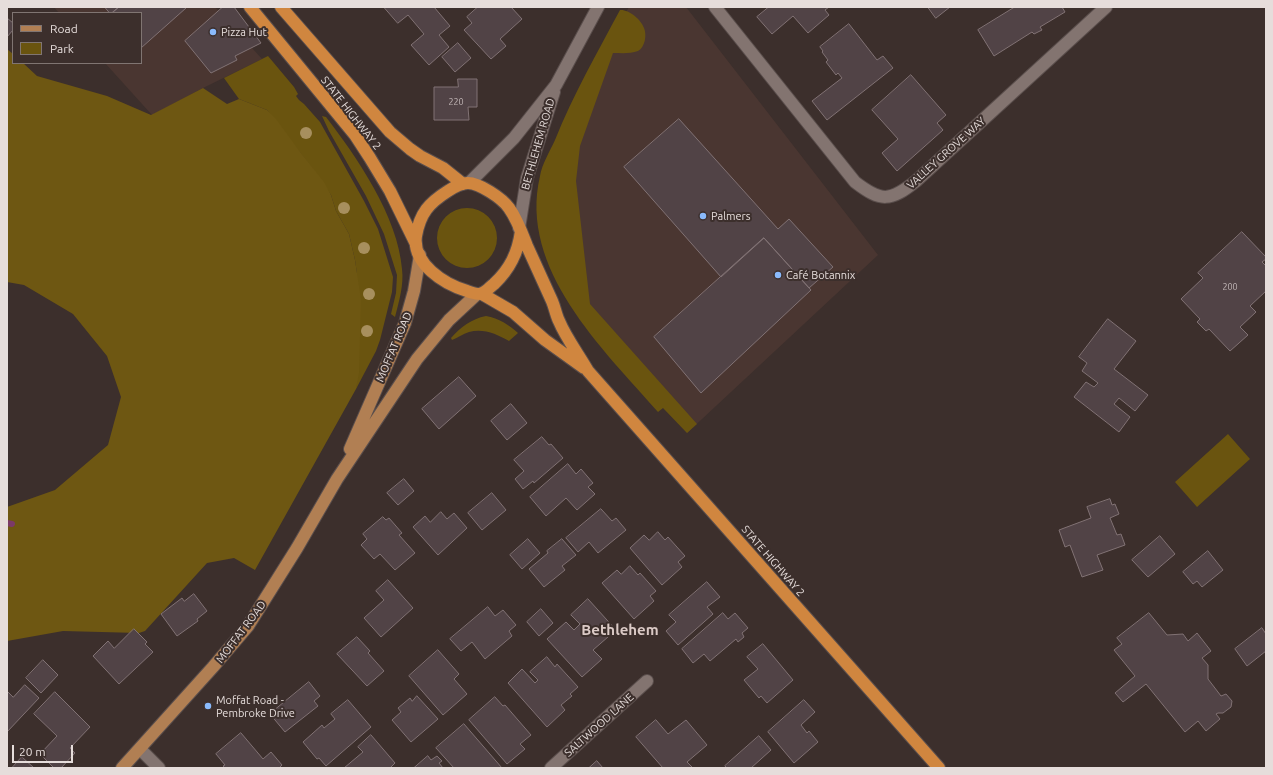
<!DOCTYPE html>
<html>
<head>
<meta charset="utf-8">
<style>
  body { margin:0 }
  #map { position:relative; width:1273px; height:775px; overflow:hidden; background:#3c2f2c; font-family:Ubuntu,sans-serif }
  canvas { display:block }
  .frame { position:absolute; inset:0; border:8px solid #e6dddb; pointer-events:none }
  .legend { position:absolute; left:12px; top:12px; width:130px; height:52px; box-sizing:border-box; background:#3c2f2c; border:1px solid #807572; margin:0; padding:5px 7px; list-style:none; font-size:12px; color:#e6dddb }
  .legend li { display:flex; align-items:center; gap:8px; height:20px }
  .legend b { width:20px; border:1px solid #807572 }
  .scale { position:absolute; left:12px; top:745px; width:61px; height:18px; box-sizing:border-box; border:2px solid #e6dddb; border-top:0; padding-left:5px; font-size:12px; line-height:14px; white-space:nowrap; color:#e6dddb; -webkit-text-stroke:3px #3c2f2c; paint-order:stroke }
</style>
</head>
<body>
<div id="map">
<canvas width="1273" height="775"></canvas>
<div class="frame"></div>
<ul class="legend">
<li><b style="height:5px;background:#b17f53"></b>Road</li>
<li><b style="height:11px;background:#6a540f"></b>Park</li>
</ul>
<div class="scale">20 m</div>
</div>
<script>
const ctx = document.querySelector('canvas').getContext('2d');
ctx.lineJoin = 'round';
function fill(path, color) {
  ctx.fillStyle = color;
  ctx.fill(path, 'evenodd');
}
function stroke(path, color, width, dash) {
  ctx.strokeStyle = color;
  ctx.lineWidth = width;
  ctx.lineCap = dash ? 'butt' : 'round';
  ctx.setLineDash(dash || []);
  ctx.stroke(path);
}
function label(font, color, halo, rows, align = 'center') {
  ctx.font = font + ' Ubuntu,sans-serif';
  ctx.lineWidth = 4;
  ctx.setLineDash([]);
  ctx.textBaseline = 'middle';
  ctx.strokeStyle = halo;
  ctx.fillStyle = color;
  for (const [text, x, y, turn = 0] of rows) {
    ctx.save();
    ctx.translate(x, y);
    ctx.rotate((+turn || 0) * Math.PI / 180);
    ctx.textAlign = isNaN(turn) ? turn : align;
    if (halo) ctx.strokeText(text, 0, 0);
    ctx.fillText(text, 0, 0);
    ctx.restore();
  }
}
const built = new Path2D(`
  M54,7H215L262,59L203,88L152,115L105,63H141V13H59Z
  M629,7H686L878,255L687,433L589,325L558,202L606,47Z`);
const green = new Path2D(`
  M620,10C628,9 641,19 644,28C647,35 645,47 638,51C630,54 621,53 613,53L580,146L576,181L590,304L697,424L687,433L663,408L658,412C603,349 518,269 540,176C542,164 550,151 555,140C573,95 597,53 620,10Z
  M268,56L294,87L298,94L296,96L299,100L304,104L320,122L364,201L378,229L393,277L392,292L380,340L376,351L356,389L357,274L355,260L349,234L336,211L331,195L313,169L267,110L239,99L224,78Z
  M322,116L326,117C357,157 398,217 402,269C404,285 399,301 395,317L391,314L396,293L397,275L384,234L366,196L329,131Z
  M437 238a30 30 0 1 1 60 0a30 30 0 1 1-60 0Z
  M486,316C499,318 509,325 518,333L509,341C497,334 483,328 469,332C463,334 457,338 452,340L451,338C461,327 471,319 486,316Z
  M1228,434L1250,459L1197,507L1175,482Z`);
const forest = new Path2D(`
  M7,49L13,54V63H23L37,76L107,96L151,115L203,88L227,104L239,99L267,110L276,119L301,153L324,182L331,195L336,211L349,234L355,260L361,299L359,373L356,389L255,570L234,558L207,563L145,631L139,633L63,631L7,641V507L55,490L108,445L121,397L107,356L73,314L24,285L7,282Z`);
const stream = new Path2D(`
  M7,523L12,524`);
const building = new Path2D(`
  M105,7H119L112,13H110Z
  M119,7H185L186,8L141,48V13H112Z
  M223,7H234L261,43L235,56L237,60L211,73L185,41Z
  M384,7H434L450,26L439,35L449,47L429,65L411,45L424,34L408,15L398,23Z
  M478,7H511L522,19L500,39L506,46L491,59L464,30L472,23L467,17Z
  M769,7H829L825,10L829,15L808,33L793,16L772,34L757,17Z
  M928,7H950L936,18Z
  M1015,7H1062L1065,12L1040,27L1042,30L1034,34L1032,32L994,56L978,30Z
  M7,18L13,23V30L7,37Z
  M849,24L877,60L883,56L893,68L827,120L812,101L842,78L838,73L836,75L826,62L828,60L822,52L823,51L820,47Z
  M458,43L471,58L455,72L442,57Z
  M911,75L946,115L937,123L943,130L897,171L882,153L898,139L872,110Z
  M458,79H477V107H468L469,120H434V87H458Z
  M679,119L778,229L789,219L833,267L809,288L764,238L721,277L624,167Z
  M1242,232L1266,257V259L1262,262L1266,266V291L1250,306L1256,312L1240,327L1248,335L1230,351L1209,329L1206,331L1197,322L1200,319L1181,299L1203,278L1198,273Z
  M764,238L811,290L701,393L654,337Z
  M1108,319L1136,341L1114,369L1148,395L1135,411L1119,398L1114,404L1130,417L1119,432L1074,397L1086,382L1094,387L1098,383L1082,371L1087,363L1079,357Z
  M459,377L476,396L439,429L422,409Z
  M511,404L527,423L507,440L491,421Z
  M542,437L549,445L551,444L563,458L534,483L533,481L523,489L515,479L524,471L514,460Z
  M568,464L576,474L581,469L593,483L588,487L595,494L577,510L566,498L546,516L530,497Z
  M404,479L414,491L398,505L387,493Z
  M492,493L506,510L482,530L468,513Z
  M1110,499L1112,505L1115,504L1119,514L1110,518L1117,535L1121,534L1125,545L1097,555L1103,570L1082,577L1070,545L1065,547L1059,530L1091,518L1087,507Z
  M601,509L612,521L616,518L626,530L598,553L589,542L578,552L566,538Z
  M441,512L447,519L454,513L467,528L438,555L413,527L425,516L430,522Z
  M383,517L386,520L389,518L402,533L399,535L415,553L395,570L380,554L374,559L361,545L367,539L363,534Z
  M658,532L665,540L668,537L685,556L678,562L682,567L662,585L630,548L644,535L649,540Z
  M1160,536L1175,554L1148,577L1132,560Z
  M528,539L540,553L522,569L510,555Z
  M562,539L576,555L562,566L565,570L544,587L529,569L548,553L547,551Z
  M1208,551L1223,570L1202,587L1197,581L1193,584L1183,572Z
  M630,566L638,575L640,573L656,591L650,596L654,601L634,619L602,583L617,570L621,574Z
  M388,580L413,608L381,637L364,618L384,600L376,591Z
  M707,582L720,597L707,607L713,614L678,645L666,631L676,622L669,615Z
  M194,594L207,611L197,619L198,621L177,636L161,614L182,598L184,601Z
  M588,599L616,630L593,650L602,659L582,677L547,639L566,622L574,630L580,624L571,615Z
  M488,607L495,616L503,610L516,625L509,631L512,636L485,659L472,642L461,651L450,639Z
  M541,609L553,623L539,636L527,622Z
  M723,613L728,619L735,613L748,628L742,633L744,637L738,642L736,639L710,661L704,654L693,663L682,649Z
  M1149,613L1167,635L1183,634L1188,641L1197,633L1211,651L1202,658L1208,665V679L1221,696L1226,694L1232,701L1231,707L1223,713H1218L1216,714L1220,719L1206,731L1198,721L1185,732L1146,684L1123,702L1115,693L1135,676L1114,650L1122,644L1117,638Z
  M1262,628L1266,634V651L1247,666L1235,649Z
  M134,629L147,642L145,644L153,652L119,684L93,656L108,641L114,648Z
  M357,637L370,651L368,653L384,671L367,686L337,654Z
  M763,644L793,680L767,703L761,696L759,698L744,680L758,669L747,657Z
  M438,650L459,674L454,679L467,694L443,715L409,676Z
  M547,657L555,667L557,664L578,687L570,694L572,696L561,705L565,710L547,727L508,683L522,669L535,683L538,680L530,672Z
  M43,660L58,675L41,693L26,678Z
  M309,682L320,696L314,701L318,706L285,732L270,714Z
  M25,685L39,698L7,732V691L13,697Z
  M55,692L90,727L70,748L75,753L61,768H54L40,754L57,736L34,714Z
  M417,696L438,719L411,742L392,720L401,712L398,708L410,698L412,701Z
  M495,697L503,706L505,705L531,735L520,744L525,749L507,764L469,720Z
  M348,700L371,727L326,766L319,758L317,759L303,742L322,725L324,728L335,719L331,714Z
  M804,700L815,712L801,725L807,733L809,731L818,742L794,763L768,732Z
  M656,720L668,734L686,720L707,745L687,762L693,768H663L636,737Z
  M464,724L502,768H454L436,748Z
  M241,733L263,759L271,752L282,765L279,768H225L223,766L225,765L216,754Z
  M371,735L395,763L390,768H344L363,752L358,747Z
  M759,736L771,750L751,768H727L725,766Z
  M428,756L431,760L437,756L442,761L439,763L443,768H414Z
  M22,757L34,768H12Z
  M597,761L603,768H589Z`);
const minor = new Path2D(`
  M715,7L855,182C881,202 890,202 916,181L1106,7
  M469,183L514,138L556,85L598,7
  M519,228L527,178L554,92
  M140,749L159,768
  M551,768L647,681`);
const major = new Path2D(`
  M350,449L405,323L414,291L420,255
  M122,768L213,667L248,626L297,548L337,479L417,359L449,320L477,294`);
const highway = new Path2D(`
  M250,7L332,107L355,135L370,158L390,191L416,244
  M281,7L390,132L410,149L420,156L443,168L463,184
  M521,231C518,253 510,269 494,284C490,287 486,292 482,293C478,295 472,293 467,291C444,284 412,264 416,236C420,213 429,203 448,191C454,187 461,183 468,183C479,183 502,198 509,208C517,219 522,233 527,246C535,264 544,283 552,301C555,308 556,315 559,321C566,338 579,355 588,371L939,768
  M482,294L513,312L545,340L584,368`);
const trees = [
  [306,133],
  [344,208],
  [364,248],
  [369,294],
  [367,331]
];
const markers = [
  [213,32,4,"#8abafc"],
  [703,216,4,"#8abafc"],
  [778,275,4,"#8abafc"],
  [208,706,4,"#8abafc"]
];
const numberNames = [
  ["220",456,102],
  ["200",1230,287]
];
const poiNames = [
  ["Pizza Hut",221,32],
  ["Palmers",711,216],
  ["Café Botannix",786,275],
  ["Moffat Road -",216,700],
  ["Pembroke Drive",216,713]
];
const streetNames = [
  ["STATE HIGHWAY 2",351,113,52],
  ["BETHLEHEM ROAD",538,144,-74],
  ["VALLEY GROVE WAY",946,153,-42],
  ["MOFFAT ROAD",394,347,-67],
  ["STATE HIGHWAY 2",773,561,49],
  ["MOFFAT ROAD",241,632,-53],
  ["SALTWOOD LANE",599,725,-42]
];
const districtNames = [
  ["Bethlehem",620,630]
];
fill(built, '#4a3631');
fill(green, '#6a540f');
fill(forest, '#6e5712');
stroke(stream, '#7b3968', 6);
fill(building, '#514346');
stroke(building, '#817274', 1);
stroke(minor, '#5a4e4c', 14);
stroke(major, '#5a4e4c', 14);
stroke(highway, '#5a4e4c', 14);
stroke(minor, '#837470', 12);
stroke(major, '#b17f53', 12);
stroke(highway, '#d0863f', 12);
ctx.fillStyle = '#a78f5e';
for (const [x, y] of trees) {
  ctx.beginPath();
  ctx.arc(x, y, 6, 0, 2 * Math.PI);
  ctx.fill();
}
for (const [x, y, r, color] of markers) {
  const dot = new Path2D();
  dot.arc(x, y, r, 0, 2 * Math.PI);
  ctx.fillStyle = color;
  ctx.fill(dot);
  stroke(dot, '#3c2f2c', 1.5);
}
label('9px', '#c1b6b6', null, numberNames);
label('11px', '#e6dddb', '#3c2f2c', poiNames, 'left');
label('11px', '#e6dddb', '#3c2f2c', streetNames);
label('bold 15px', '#dbcac6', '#3c2f2c', districtNames);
</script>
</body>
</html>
